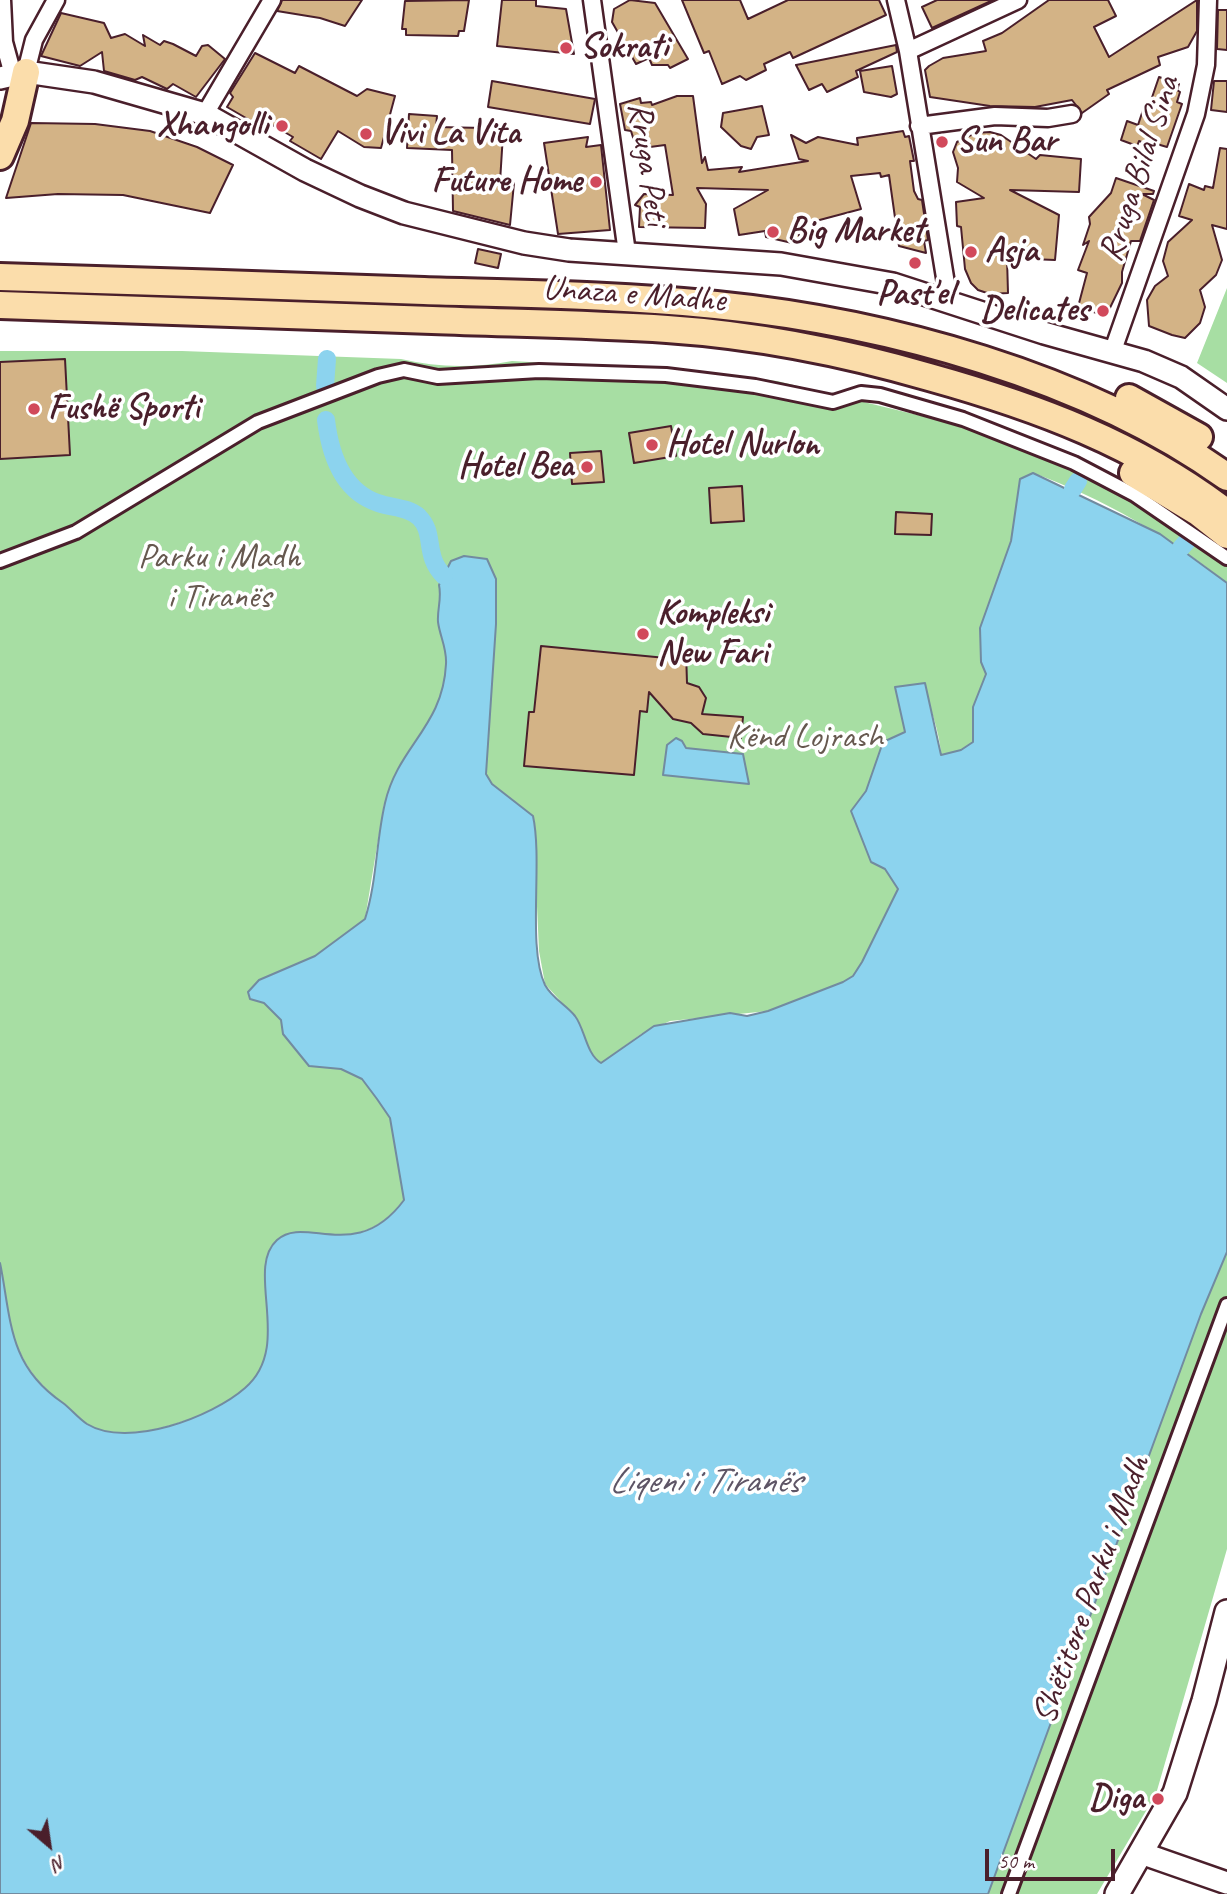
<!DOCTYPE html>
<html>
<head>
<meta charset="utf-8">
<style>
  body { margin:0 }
  #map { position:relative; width:1227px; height:1894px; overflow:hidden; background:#fff; font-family:Caveat,sans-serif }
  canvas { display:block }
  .north { position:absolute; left:14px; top:1810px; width:70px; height:70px; -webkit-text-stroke:5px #fff; paint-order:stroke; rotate:151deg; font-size:19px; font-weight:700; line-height:28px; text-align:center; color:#4a1f2b }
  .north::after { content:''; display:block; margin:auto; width:24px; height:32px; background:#4a1f2b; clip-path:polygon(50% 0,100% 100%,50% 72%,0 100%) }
  .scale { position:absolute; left:985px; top:1849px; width:130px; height:32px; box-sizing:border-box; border:4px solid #4a1f2b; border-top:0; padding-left:9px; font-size:21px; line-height:24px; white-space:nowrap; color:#4a1f2b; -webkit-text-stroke:5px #fff; paint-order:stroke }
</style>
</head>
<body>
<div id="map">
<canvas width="1227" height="1894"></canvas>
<div class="north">N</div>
<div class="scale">50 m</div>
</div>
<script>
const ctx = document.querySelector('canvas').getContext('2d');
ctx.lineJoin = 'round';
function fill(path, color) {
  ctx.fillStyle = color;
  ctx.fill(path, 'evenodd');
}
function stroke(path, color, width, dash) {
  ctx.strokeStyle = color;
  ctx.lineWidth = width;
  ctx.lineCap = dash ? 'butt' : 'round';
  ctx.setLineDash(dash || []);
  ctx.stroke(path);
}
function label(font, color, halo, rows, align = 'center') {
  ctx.font = font + ' Caveat,sans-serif';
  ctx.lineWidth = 7;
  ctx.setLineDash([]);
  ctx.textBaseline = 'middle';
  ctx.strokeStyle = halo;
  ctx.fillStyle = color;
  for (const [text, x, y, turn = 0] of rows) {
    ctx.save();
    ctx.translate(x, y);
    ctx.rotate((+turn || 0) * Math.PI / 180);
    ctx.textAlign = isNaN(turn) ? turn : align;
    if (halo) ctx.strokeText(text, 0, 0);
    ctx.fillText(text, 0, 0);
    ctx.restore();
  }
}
const green = new Path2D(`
  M1227,288V383L1197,363Z
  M0,351H182L401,359C438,368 475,368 512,361L708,372L777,381L963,426L1088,472L1227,561V583C1170,537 1102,498 1033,473L1020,479L1011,541L981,628V662L986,674L973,707V742L961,750L941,755C940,731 929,708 925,684L896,687L905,732L883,742L866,791L851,811L871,862L885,869L898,889L862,962L853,976L843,982L768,1011L670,1021L641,1034L601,1063L594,1059L575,1017L545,984L539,951L533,816L492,784L486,774L384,804L365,919L315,956L259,980L250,998L264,1003L281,1020L283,1034L309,1066L341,1069L362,1079L377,1099L390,1118L404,1199C373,1242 341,1236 292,1233L265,1264C267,1297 276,1339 261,1370C249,1394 212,1412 187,1420C158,1430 118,1440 88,1425C79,1420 72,1410 64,1404C45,1389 30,1374 20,1352C8,1326 6,1291 0,1263Z
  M1227,1252V1549L1156,1794L1097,1894H988L1201,1314Z`);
const water = new Path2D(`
  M1033,473L1160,534L1227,583V1252L1201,1314L988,1894H0V1263C6,1291 8,1325 19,1351C28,1373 44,1390 63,1403C71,1409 78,1418 87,1424C128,1449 212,1417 245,1388C294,1346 244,1270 277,1240C305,1214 356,1265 404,1200L390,1118L377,1099L362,1079L341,1069L309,1066L283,1034L281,1020L264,1003L250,999L248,992L259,980L315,956L365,919C377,881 376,841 385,803C398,746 443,727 446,664C447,648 440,637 438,622C437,609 442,599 439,585L451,561L464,556L487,559L496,579V624L486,774L492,784L533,816C543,862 527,947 545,985C552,998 566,1005 575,1016C585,1029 586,1054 601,1063L654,1026L730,1013L747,1016L768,1011L843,982L853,976L862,962L898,889L885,869L871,862L851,811L866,791L883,742L905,732L895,687L925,683L941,755L961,750L973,742V707L986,674L981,662L980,628L1011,541L1020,479Z
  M676,738L682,741L686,748L743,754L749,784L663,775L667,745Z`);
const canal = new Path2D(`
  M325,386L327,359
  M326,420C330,453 342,491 378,503C392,508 408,507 419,517C436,534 423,555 444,576
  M1073,489L1078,481
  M1181,548L1189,539`);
const building = new Path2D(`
  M282,0H362L345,26L320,18L277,11Z
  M469,0L464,31H459L458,36L406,35V29H402L405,1Z
  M502,0H536V6L566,9L574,54L497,46Z
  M630,0L655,3L688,59L670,68L668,65H652L649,58L636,64L612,22L614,9Z
  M682,0H740L748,19L788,0H879L886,15L793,58L790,52L764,64L766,70L746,80L740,76L722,84L709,51L704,53Z
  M937,0H993L932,28L922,7Z
  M1049,0H1108L1116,16L1094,27L1109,57L1197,0V31L1188,47L1158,57L1160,65L1107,90L1109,94L1082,113L1072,100L1035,107L990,106L930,97L925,70L929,66L943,58L986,51L983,41L1002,33Z
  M1218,10H1227V50L1217,49Z
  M61,13L104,23L111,38L125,34L145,46L143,35L160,45L164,41L173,44L196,56L202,46L208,45L225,59L196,97L173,84L167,89L142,77L135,80L104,71L102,52L80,66L41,56Z
  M896,45L897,52L856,71L858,77L827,92L822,84L809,90L796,65Z
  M255,53L295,73L299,66L357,96L367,89L395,96L381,148L364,147L338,131L321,159L290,141L293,137L269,123L265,129L227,107L233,97L230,93Z
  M892,66L897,94L891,97L864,92L860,71Z
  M1159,77L1179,84L1177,90L1180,92L1177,102L1182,104L1167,147L1150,142L1149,145L1139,141L1137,146L1121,140L1127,121L1138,125L1143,110L1147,112Z
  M492,81L595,99L590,124L488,107Z
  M1214,81H1227V112L1211,110Z
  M677,96H693L702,163L705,157L708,170L742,167L739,172L808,161L799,159L791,135L806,143L818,137L858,145L857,138L903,131L905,137L909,136L914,161H910L914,191L918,199L922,200L928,240L924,241L926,253L899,246L889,175L881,177L880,173L851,176L861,209L797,226L801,245L766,237L765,231L739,235L734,209L768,190L697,188L706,204L705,228L639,227L640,207L635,205L644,194L673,195L665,145L650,147L649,143L636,147L631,131L625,130L620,104L640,98L641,103L651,102L652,105Z
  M762,106L769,135L757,137L751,149L741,146L721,127L723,113Z
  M409,114L437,116L436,127L485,128L503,134L500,182L514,183L510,225L453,211L452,150L407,148Z
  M31,123L95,124L150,131L197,147L233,165L210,213L123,195L58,194L6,198Z
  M990,132L1001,135L1036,159L1040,155L1081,159L1079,192L1010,190L1059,215L1055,260L1007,258L1008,293L990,294L978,290L971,283L965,269L961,227L957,226L956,202L984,198L957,182L958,168L953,152L957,142L975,133Z
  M588,137L586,147L601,145L610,230L558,234L544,143Z
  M1220,148L1227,149V229L1212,225L1222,260L1216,275L1200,290L1205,307L1200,323L1185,338L1172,335L1149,326L1147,300L1155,286L1168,276L1163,261L1168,242L1192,220L1179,216L1189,184L1204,190L1205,186L1213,188Z
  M1116,178L1154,191L1153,194H1142L1154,200L1140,241H1131L1122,272V283L1106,316L1078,307L1087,273L1078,270L1089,241L1083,245L1090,224L1089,217L1111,193Z
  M478,249L501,254L498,268L475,263Z
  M65,359L70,455L0,459V362Z
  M671,426L676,456L634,463L629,433Z
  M601,451L604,482L572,484L570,453Z
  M742,486L744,521L711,523L709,488Z
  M896,512L932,514L931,535L895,534Z
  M541,646L666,658V651H686L687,683L699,687L706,698L702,714L743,717L741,738L703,734L691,723L673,719L649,692L647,712L640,711L634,775L524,766L529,712H534Z`);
const pedestrian = new Path2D(`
  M0,561L76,532L258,422L378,376L404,370L438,377L539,371L666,375L755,386L833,402L861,393L880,395L963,419L1074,463L1135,495L1227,558
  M1009,1894L1227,1305`);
const minor = new Path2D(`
  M2,0L4,42L13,75
  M592,0L627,253
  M896,0L908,51L949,302
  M908,51L1018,0
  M26,72L34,40L56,0
  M205,114L272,0
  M919,126L995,116L1048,118L1072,114
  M1112,353L1196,114L1206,65L1208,0`);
const tertiary = new Path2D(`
  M0,78L26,72L94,82L205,114L305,170L360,196L404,213L524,243L569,250L781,264L893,284L1044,333L1144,361L1181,377L1227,409
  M1141,1853L1227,1883`);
const secondary = new Path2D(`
  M1117,1894L1175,1793L1204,1701L1227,1612`);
const trunk = new Path2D(`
  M0,156L15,121L26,72
  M0,277C141,281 283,286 424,291C521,294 619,295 716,305C886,322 1087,376 1227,477
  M0,305C144,310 288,315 432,320C510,323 589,324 667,329C755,335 843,352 929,377C1037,407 1137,444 1227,513
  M1129,398L1199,437
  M1133,473L1199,513L1227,535`);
const markers = [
  [566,48,7,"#d1495b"],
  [282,126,7,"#d1495b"],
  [366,134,7,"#d1495b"],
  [942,142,7,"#d1495b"],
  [596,182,7,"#d1495b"],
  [773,232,7,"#d1495b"],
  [971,252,7,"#d1495b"],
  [915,263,7,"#d1495b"],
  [1103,311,7,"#d1495b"],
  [34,409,7,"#d1495b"],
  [652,445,7,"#d1495b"],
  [587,467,7,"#d1495b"],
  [643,634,7,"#d1495b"],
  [1158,1799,7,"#d1495b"]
];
const poiNames = [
  ["Sokrati",580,48],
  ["Xhangolli",268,126,"right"],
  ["Vivi La Vita",380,134],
  ["Sun Bar",956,142],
  ["Future Home",582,182,"right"],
  ["Big Market",787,232],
  ["Asja",985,252],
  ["Past'el",915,295,"center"],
  ["Delicates",1089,311,"right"],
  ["Fushë Sporti",48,409],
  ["Hotel Nurlon",666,445],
  ["Hotel Bea",573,467,"right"],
  ["Kompleksi",657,614],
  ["New Fari",657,654],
  ["Diga",1144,1799,"right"]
];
const streetNames = [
  ["Rruga Peti",647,164,82],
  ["Rruga Bilal Sina",1140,169,-72],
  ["Unaza e Madhe",634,295,4],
  ["Shëtitore Parku i Madh",1092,1590,-70]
];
const parkNames = [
  ["Parku i Madh",219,558],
  ["i Tiranës",219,598],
  ["Kënd Lojrash",805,738]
];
const waterNames = [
  ["Liqeni i Tiranës",704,1482]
];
fill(green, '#a7dea3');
fill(water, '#8cd3ee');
stroke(water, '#728ba0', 2);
stroke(canal, '#8cd3ee', 18);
fill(building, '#d3b386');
stroke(building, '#4a1f2b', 2);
stroke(pedestrian, '#4a1f2b', 18);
stroke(minor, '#4a1f2b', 21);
stroke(tertiary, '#4a1f2b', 26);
stroke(secondary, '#4a1f2b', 28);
stroke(trunk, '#4a1f2b', 32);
stroke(pedestrian, '#fff', 12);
stroke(minor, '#fff', 16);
stroke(tertiary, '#fff', 21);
stroke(secondary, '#fff', 23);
stroke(trunk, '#fbddab', 26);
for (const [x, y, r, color] of markers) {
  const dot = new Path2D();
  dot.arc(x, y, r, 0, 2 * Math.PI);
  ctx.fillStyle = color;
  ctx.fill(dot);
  stroke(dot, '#fff', 2.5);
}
label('bold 35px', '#4a1f2b', '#fff', poiNames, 'left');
label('35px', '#4a1f2b', '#fff', streetNames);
label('35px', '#66584f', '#fff', parkNames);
label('italic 37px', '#5e5566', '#fff', waterNames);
</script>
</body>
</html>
